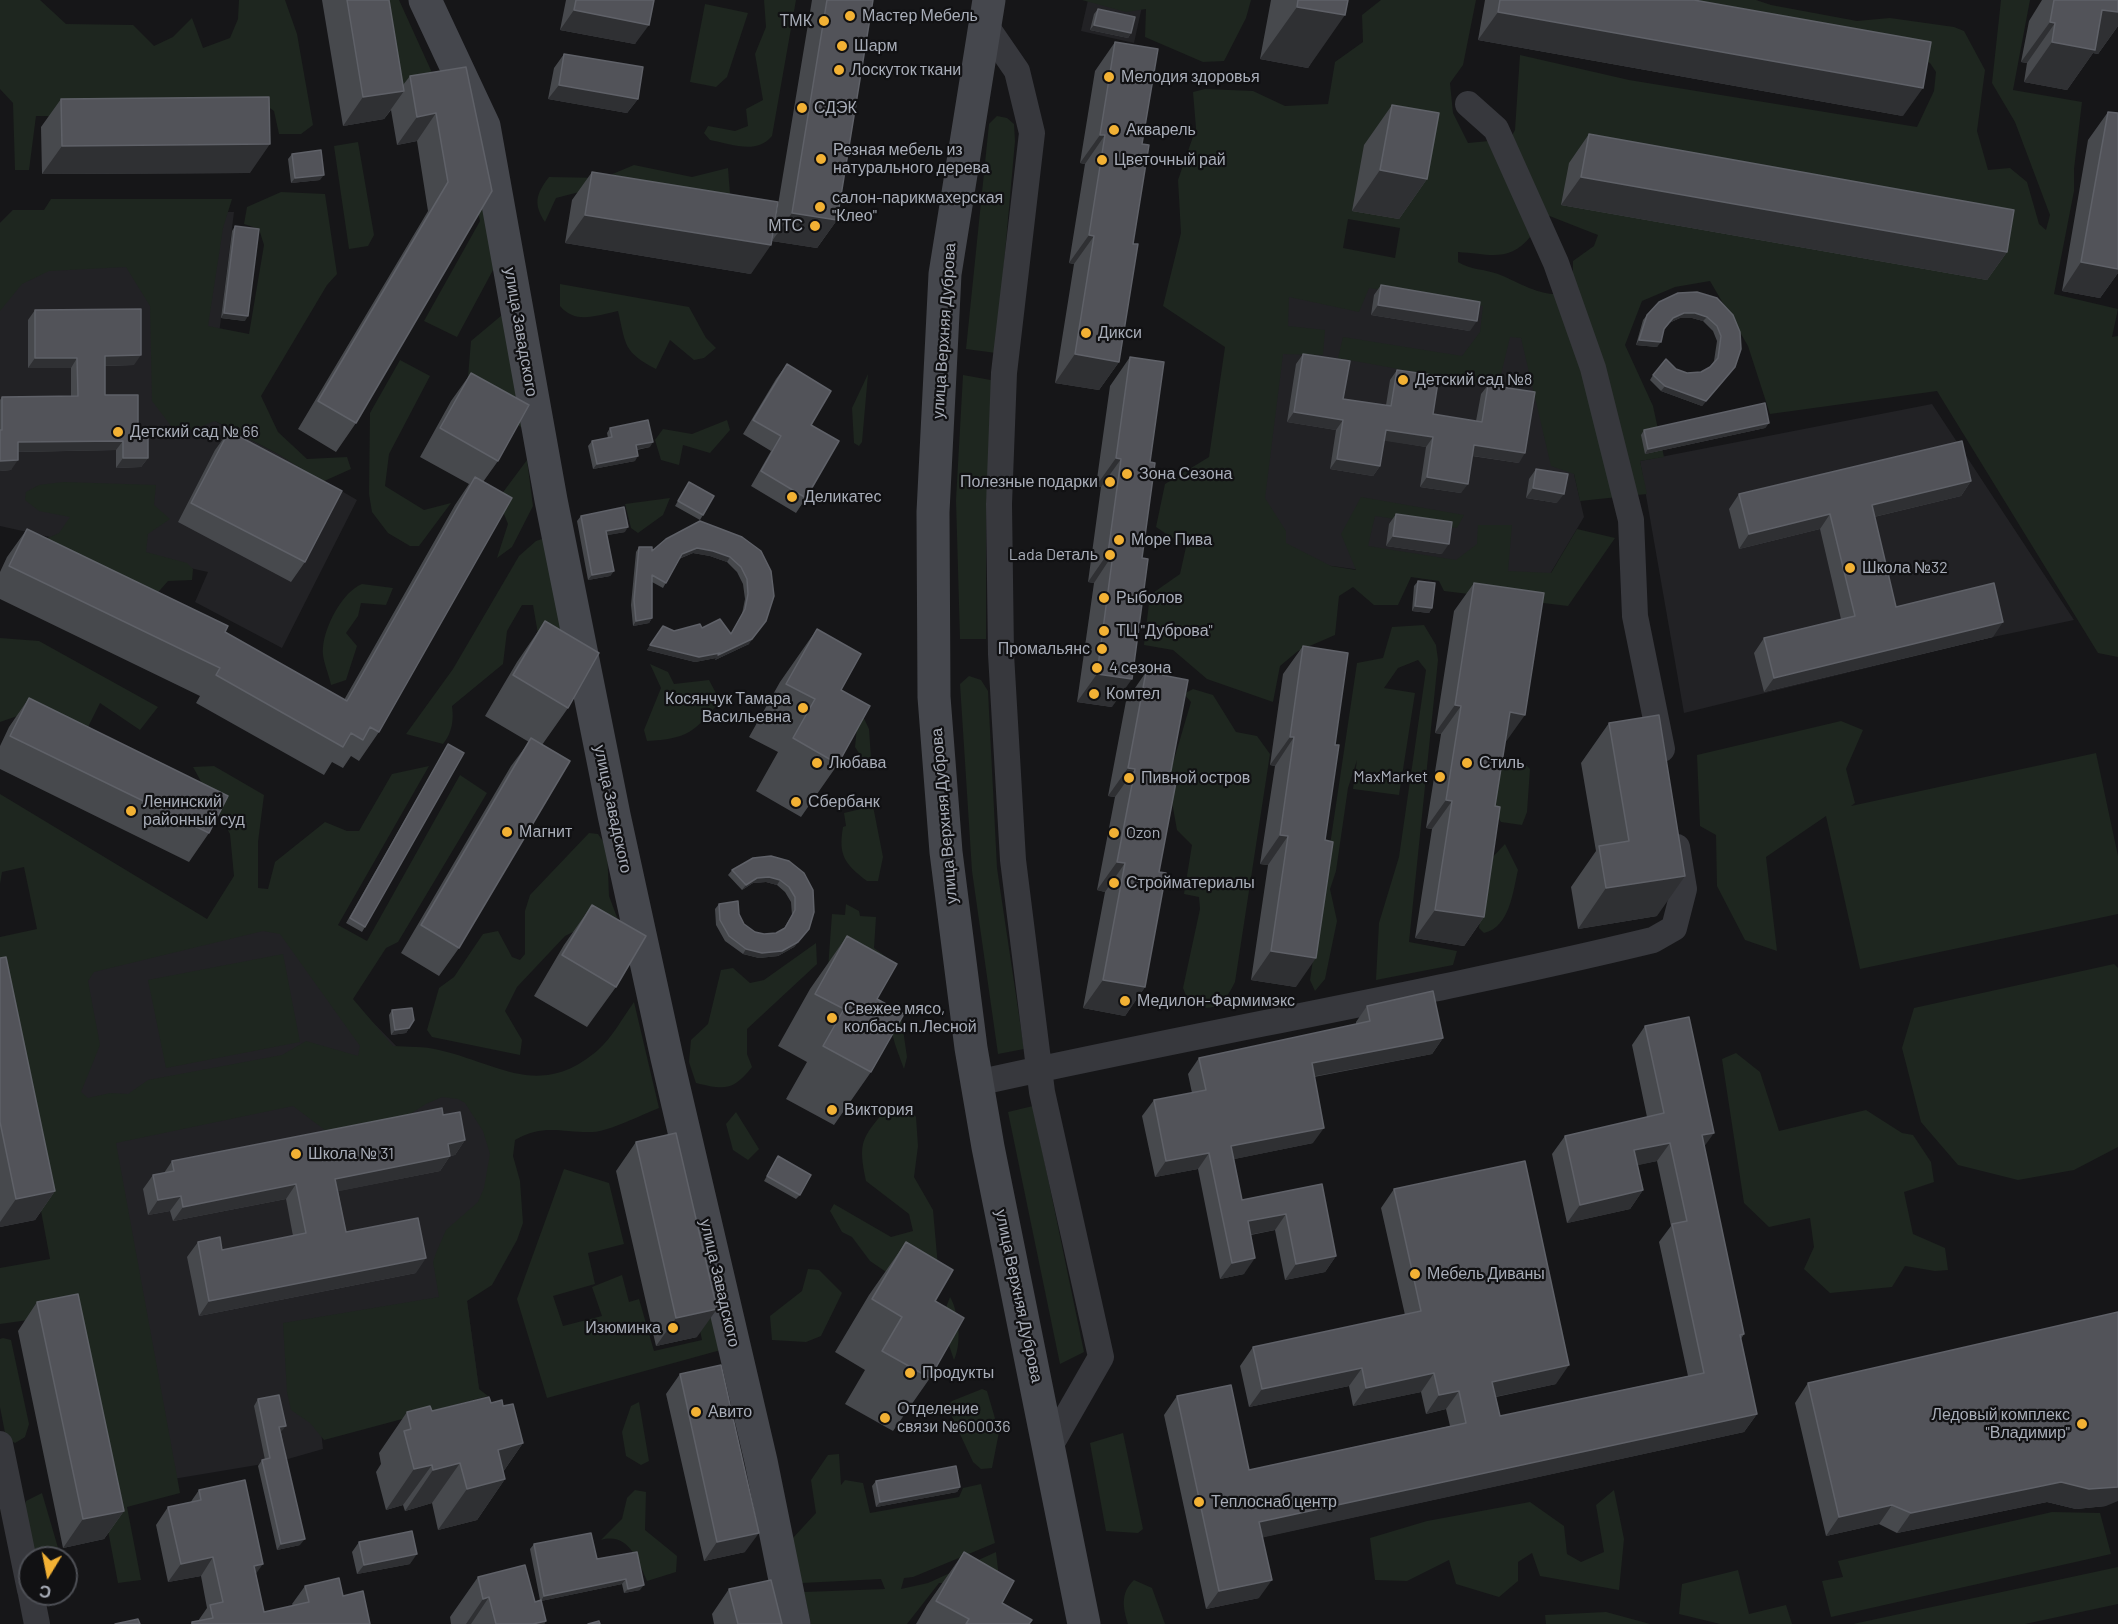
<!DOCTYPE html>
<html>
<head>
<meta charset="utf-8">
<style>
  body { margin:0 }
  #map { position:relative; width:2118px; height:1624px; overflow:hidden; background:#161618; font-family:Barlow,sans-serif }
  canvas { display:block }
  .north { position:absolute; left:18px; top:1546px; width:60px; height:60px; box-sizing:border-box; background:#111113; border:2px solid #4d4f55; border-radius:50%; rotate:190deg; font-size:16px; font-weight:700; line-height:24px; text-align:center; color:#a8adb8 }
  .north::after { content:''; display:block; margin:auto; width:21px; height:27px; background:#f2b134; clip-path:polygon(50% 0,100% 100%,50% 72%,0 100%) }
</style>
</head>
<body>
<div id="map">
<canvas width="2118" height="1624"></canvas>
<div class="north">С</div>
</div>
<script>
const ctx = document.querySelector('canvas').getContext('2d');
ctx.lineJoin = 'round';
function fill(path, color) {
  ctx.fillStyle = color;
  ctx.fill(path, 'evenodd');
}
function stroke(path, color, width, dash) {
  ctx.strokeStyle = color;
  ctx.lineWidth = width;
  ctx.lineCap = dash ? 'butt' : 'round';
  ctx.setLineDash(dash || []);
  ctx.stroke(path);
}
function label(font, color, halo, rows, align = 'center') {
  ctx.font = font + ' Barlow,sans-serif';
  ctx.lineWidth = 4.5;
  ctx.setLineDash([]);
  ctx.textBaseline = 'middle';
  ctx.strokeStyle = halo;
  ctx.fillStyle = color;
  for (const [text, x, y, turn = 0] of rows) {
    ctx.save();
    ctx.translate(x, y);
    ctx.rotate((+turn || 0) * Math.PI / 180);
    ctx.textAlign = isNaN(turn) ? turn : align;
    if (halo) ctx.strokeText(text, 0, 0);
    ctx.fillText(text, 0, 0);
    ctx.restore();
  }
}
const built = new Path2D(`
  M1088,0L1143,2L1134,43L1081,31Z
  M13,210L234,212L214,375L215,421L278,454L357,500L282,648L195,602L208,572L0,526V223Z
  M1272,252L1533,298L1584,517L1538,594L1228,552Z
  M1932,404L2074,620L1993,637L1684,713L1640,461Z
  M291,917L354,1003L403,1053L497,1106L517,1226L467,1301L479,1389L321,1431L323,1449L281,1461L155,1482L47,964Z`);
const green = new Path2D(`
  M0,0H40L66,24L133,25L154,46L173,37L192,18L203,48L230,38L238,19L239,0H285L297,34L313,125L301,134H279L274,111L257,99L226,117L36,116L29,170H15L13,103L0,89Z
  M370,0H399L434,77L386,89Z
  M764,0H796L772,136C756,155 732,144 710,140L704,133L708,126L735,131L748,126L746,109L763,100L755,54L766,27Z
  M1082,0H1251L1246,18L1224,61L1203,62L1145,37L1146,9L1126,12Z
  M1381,0H1476L1463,65L1450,83L1453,113L1468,143L1510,139L1515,130L1520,55L1629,80L1917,127L1934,91L1936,72L1930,63L1911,53L1662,0H1756L1771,5L1857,21L1890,18L1954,27L1964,31L1985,70L1977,131L1988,170L2010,168L2027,182L2039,224L2046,230L2050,215L2015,122L1992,83L2001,0H2030L2013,90L2082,102L2074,169V191L2054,294L2118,309L2112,337L2118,336V657L2098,653L1937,391L1770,414L1748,346L1710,281L1675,287L1642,301L1625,345L1653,406L1664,457L1640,461L1647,494L1580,501L1574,474L1551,466L1521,338L1510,337L1498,387L1338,358L1343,337L1462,356L1480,332L1483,306L1369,288L1359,312L1289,297L1288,326L1325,330L1323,355L1283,354L1265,498L1286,531V543L1331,566L1356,570L1341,534L1361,497L1464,515L1457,528L1375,516L1368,546L1456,560L1477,544L1478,525H1512L1508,571L1551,573L1577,529L1615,538L1568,606L1444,591L1439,581L1411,577L1398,605H1374L1353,587L1339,596L1335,635L1298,651L1280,666L1273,702L1207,679L1173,650L1144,645L1150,595L1180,574L1186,547L1156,527L1165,484L1209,457L1225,347L1163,306L1181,233L1178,180L1196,128L1193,92L1205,89L1253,91L1285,106L1328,104L1335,62L1363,42L1362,15ZM1524,206L1598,235L1594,246L1573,261V289C1551,304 1519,282 1498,274C1485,269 1470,270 1458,262V252C1490,254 1509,263 1531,236ZM1348,219L1400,228L1395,258L1343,248Z
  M705,4L748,13L727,77L716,87L690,82Z
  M997,116L1007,118L1014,124L1015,141L996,353L966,349L989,124Z
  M358,142L374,235L368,246L349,249L334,146Z
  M466,153L500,257L457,337L424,321L480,221Z
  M634,165L692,177L728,168L730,194L753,201L587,190L556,198L545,222C533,204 536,194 549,177L603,178Z
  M281,192L325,194L337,274L327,285L261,396L278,432L307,459L347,457L351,469L322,482L278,454L215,421L178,435L152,401L150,306L126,267L49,271L22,284L0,311V223L13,210H44L51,199H232L223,228L208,326L249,334L264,245L259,229L244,224L247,207Z
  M560,284L689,307L706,338L716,348L704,358L694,360L670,340L656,369C623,352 626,345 618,311C597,315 576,325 560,306Z
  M502,315L528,432L467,389L471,341Z
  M400,360L430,376L389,454L385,486L424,510L451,503L419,546H410L388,533L372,512L369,494L370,413Z
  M868,374L862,442L859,446L854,443L852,408Z
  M963,375L996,381L986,506V639H960L956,500Z
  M727,420L730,430L710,453L683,445L679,465L661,460L655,440L663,429L692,434Z
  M527,460L533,506L512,547L497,558L508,524L498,499Z
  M63,482L156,485L154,505L170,519L148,534L146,552L187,563L193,569L192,580L168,581L153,598L27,547L59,533L70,517L39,511L25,500L26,492L39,485Z
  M670,498L663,515L638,533L631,528L625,504Z
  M554,535L573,632L538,634L533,605H522L507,631L503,664L452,706C454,720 452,733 443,744L406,734L453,669L519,556L536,541Z
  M362,584L393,588L386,605L361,603L358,616L346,633L357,646L346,680L331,685C329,674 321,658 323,647C325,626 342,592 362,584Z
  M1424,625L1436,645L1438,660L1409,942L1457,951L1453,965L1376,980L1379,923L1399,857L1426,670L1418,660L1398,668L1384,688L1415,693L1399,795L1353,789L1357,760L1348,788L1336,871L1330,889L1337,921L1325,979L1315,991L1310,980L1357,663L1383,658L1392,627Z
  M0,638L39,641L158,707L140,730L100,703L85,733L26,713L0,722Z
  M650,664L668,672L674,684L709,680L720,701C695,732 687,739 647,741L644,730L661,688Z
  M969,676L981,680L988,691L997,868L1024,1049L998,1054L972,871L960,684Z
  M1193,689L1213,695L1236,732L1257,736L1270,754L1235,982C1223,1006 1217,1011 1190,1006L1183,988L1200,909L1199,897L1184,894L1192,845L1177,830L1168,780L1191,702L1184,694Z
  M859,708L869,729L871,758L864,761L855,747Z
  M1841,721L1863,730L1846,769L1855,803L1851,806L2096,753L2118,856V914L1860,969L1826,816L1766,857L1777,951L1745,940L1717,886L1716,835L1700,826L1697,755Z
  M1507,759H1520L1530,769L1527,812L1522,825L1501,822C1484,795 1494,785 1507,759Z
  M214,766L264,795L258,842V888L268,889L275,862L325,822L347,831H359L392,774L429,766L338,925L367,941L460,775L487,793L398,942L386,948L353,999L393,1046C408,1047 424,1046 439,1050C500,1064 540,1100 598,1050C612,1038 623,1017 634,1002L659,1108C641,1115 610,1131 593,1132C561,1133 545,1123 515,1140L513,1156L520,1181L523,1223L517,1240L492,1285L467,1301L479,1389L488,1396L324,1440L310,1423L291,1410L287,1392L283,1323L439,1297L433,1262L436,1253L446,1230L478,1202L484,1188L490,1154L483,1131L465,1103L458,1099L442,1097L426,1104L404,1118L330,1134L293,1106L116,1143L180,1493L127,1507L141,1580L118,1583L68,1320L64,1315L0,1324V1268L50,1259L0,992V937L37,929L24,867L2,872L0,884V794L207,919L234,876L230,834L193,767ZM263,931L280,934L360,1046L358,1056L306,1041L282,1055L148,1080L128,1094L110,1093L88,1098L81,1092L100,1045L88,981L94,972Z
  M873,806L883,857L878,881H867C845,864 838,856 843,827L846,826L844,813Z
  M589,833L598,834L607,847L609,896L636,968L598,938L573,932L565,936L517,987L505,1011L522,1040L520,1055L432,1037L427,1030L439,988L454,977L483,934L498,931L512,957L520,960L525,954V911L530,895Z
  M1505,844L1518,870C1513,891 1510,927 1484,933L1479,928L1487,863Z
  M846,904L859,911L860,916L876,917L874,948L889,959L885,983L828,969L832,914L845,915Z
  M816,943L817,964L747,1029V1054L752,1067C733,1091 725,1090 696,1083L689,1062L691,1040L708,1024L721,970L733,968L750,983L764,980Z
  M283,954L300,1042L166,1068L148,980Z
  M2114,964L2118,968V1147L2074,1170L2018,1180L1958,1165L1921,1122L1902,1048L1914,1008Z
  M899,1002L907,1057L904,1069C897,1048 882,1020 899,1002Z
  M1736,1053L1760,1072L1779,1131L1866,1110L1902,1133L1913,1135L1931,1162L1934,1182L1904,1192L1913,1234L1945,1248L1948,1270L1935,1271L1905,1266L1892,1287L1830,1293L1804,1269L1814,1247L1810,1218L1769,1227L1744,1203L1722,1059Z
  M1033,1106L1084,1352L1060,1364L1008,1112Z
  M887,1108H910L916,1117L918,1146L914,1177L933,1210L938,1267L892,1276L870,1261L852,1237L842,1232L830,1211L834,1204L891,1237L913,1231L909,1214L866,1181C858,1142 861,1139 887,1108Z
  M736,1112L759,1149L748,1160L733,1150L726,1124Z
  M660,1137L728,1348L547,1398L517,1299L564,1169L609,1183L624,1244L588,1253L595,1284L553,1296L563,1326L602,1316L592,1287L622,1275L629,1302L639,1299L654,1351L702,1340Z
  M808,1269L819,1270L842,1293L821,1336L806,1342L772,1340L770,1316L802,1291Z
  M950,1297C959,1312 962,1344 954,1360L941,1321Z
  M3,1338L11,1340L29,1424L25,1437L15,1443L6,1438L0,1407V1339Z
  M982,1389L987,1391L999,1432L992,1468L981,1469L973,1462L947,1406L952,1401Z
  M639,1402L649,1461L641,1465L626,1456L622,1432L631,1406Z
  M1123,1433L1143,1529L1138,1533L1106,1531L1090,1443Z
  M839,1454L841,1485L845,1480L863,1483L870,1513L959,1497L963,1488L981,1484L995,1543L913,1577L904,1578L901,1589L928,1583L996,1552L1000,1586L939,1583L907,1624H811L804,1592L885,1589L881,1579L802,1583L792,1539L816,1513L811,1480L828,1455Z
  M635,1490L646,1492L645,1530L677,1556L676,1572L647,1581C638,1560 628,1532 601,1540L622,1519L627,1498Z
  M1614,1490L1624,1539L1619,1590L1540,1576L1532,1553L1518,1562V1581L1499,1597L1456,1584L1449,1560L1407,1581L1375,1580L1370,1538L1427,1521L1530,1502L1564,1526L1567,1554L1581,1562L1604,1552L1596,1505Z
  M42,1493L61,1558H34L22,1515L26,1501Z
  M2052,1512L2100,1513L2111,1554L1831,1617L1822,1581L1843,1577L1838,1561Z
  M2118,1567V1604L2025,1624H1853Z
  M1738,1570L1749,1614L1786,1605L1792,1624H1720L1679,1614L1682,1584Z
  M1134,1580L1152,1588L1165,1624H1128C1123,1608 1120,1593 1134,1580Z
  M1606,1612L1650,1624H1546L1545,1615Z`);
const street = new Path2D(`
  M984,23L1017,71L1032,133L1004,373L999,504L1001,654L1013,860L1042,1092L1101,1357L1050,1446
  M1468,104L1496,129L1556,263L1593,368L1631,520L1635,616L1662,749
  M977,1083C1202,1033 1429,994 1653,940L1674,928L1684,889L1677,847
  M0,1444L30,1590
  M31,1594L37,1624`);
const secondary = new Path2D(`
  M425,0L484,126L551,500L614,815L667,1058L761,1461L794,1624
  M989,0L945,274L933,512L934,697L946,852L971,1048L988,1147L1084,1624`);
const wall = new Path2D(`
  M322,0H389L403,85L410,76L492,191L356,423L336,452L298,429L428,211L417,141L397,145L391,110L384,119L343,126Z
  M566,0H654L635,44L560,30Z
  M812,0H873L837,220L817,248L772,241Z
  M1271,0H1348L1308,68L1260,59Z
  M1485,0H1694L1903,116L1478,40Z
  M2042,0H2118V26L2098,54L2093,53L2067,90L2024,82L2027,63L2021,62L2029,21Z
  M1098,9L1131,33L1128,38L1090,30L1094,14Z
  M1115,42L1142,144L1133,244L1119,362L1099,390L1055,383L1074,264L1069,263L1085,164L1080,163L1095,71Z
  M564,54L638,99L627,113L548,99L554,68Z
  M61,99L250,173L42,174L41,127Z
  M1392,105L1427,179L1399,219L1352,211L1364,145Z
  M2108,112L2118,113V273L2100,298L2062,291L2088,140Z
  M1589,134L2007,252L1987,280L1561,205L1569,163Z
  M292,154L320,180L291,183L288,159Z
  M592,172L751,274L565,243L572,200Z
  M235,226L245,321L221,318L232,231Z
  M1381,285L1470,331L1371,315L1374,295Z
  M1717,298L1731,372L1702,406L1661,391L1650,380L1653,375L1676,369L1687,373L1701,372L1710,367L1714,361L1717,341L1713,331L1703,321L1692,318H1680L1669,323L1664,330L1657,347L1636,345L1643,320L1647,315Z
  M35,310L134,365L105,366V395L138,429L148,458L141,467L116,468V450L18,452L11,470L0,471V400L2,397H71V368H28V320Z
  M1303,354L1343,399L1386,405L1390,380L1397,370L1433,414L1476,421L1481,394L1488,385L1519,463L1472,456L1461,493L1420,487L1426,447L1384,440L1380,466L1373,476L1330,469L1336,430L1287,422L1296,364Z
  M1130,357L1112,707L1077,702L1094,583L1088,582L1101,487L1096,486L1110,386Z
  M787,364L811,425L806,498L796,513L751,486L771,451L743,434L776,379Z
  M471,373L498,461L483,482L379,732L359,761L351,756L343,768L332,762L324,775L196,703L200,696L0,599V572L7,557L27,529L225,632L344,700L455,505L469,484L420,457L451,401Z
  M1769,423L1765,428L1645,454L1641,435L1644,430Z
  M610,428L650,447L637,450L635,461L593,469L588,446L592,441L608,438L607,433Z
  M229,431L305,562L291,582L178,522L215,450Z
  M1536,469L1557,503L1526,498L1529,479Z
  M1971,481L1961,496L1874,517L1896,607L1993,637L1764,692L1754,653L1764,638L1841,619L1820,529L1739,549L1729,509L1739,494Z
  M689,482L703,515L700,520L675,506Z
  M1396,514L1442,554L1386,546L1389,524Z
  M581,516L625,532L607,535L614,571L610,576L588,580L577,521Z
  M639,547L652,551H761L749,644L715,660L716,658L695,662L647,650L663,626L674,631L702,628L731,633L742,614L745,599L743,584L737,572L727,562L710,556L693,553L679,559L663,588L652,582V618L649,623L633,626L631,605L636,552Z
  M1418,581L1432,608L1429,613L1412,611L1414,586Z
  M1474,583L1505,743L1495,806L1484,917L1464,946L1415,938L1432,829L1426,828L1441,734L1435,733L1454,611Z
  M545,621L568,708L542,745L459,948L439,976L401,953L511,766L529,742L485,716L517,662Z
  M817,629L841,690L838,764L801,817L756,791L778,752L749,737L780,682Z
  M1303,646L1296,987L1251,980L1268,865L1260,864L1275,766L1270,765L1283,674Z
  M1146,672L1170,776L1145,987L1125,1016L1083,1008L1105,892L1097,890L1115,797L1108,796L1126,701Z
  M29,698L209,833L189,862L0,769V746L9,727Z
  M1609,723L1657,916L1578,929L1571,887L1596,851L1581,763Z
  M448,744L365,927L362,932L346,923Z
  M789,861L805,934L794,947L778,956L759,958L743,954L725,941L716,925L715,909L719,904L739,914L744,924L755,932L764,934L776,933L784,928L792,915L791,902L785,892L777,885L766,882L753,883L742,890L728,875L732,870Z
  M592,905L616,987L587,1027L534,996L564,945Z
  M847,936L877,999L871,1072L834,1125L786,1099L807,1062L778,1046L810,989Z
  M0,958L55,1191L35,1220L0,1227Z
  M1367,1006L1443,1038L1432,1054L1314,1077L1313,1143L1234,1159L1242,1200L1322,1184L1336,1256L1325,1272L1285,1280L1275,1230L1251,1235L1244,1274L1220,1279L1198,1169L1155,1177L1142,1116L1154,1100L1192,1093L1188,1074L1199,1058L1356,1024V1022Z
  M392,1010L409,1028L406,1033L391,1035L389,1015Z
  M1645,1026L1704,1146L1744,1334L1741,1339L1757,1414L1744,1432L1263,1537L1259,1598L1206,1609L1164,1415L1177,1396L1249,1470L1450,1426L1446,1409L1426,1414L1421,1392L1353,1406L1349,1386L1249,1407L1240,1366L1253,1347L1405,1315L1381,1208L1394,1189L1556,1384L1496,1397L1500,1416L1688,1376L1659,1242L1671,1226L1657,1161L1637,1165L1643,1190L1630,1209L1567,1223L1552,1154L1565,1136L1647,1117L1632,1045Z
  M443,1115L465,1140L455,1155L450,1156L440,1171L338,1191L346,1232L416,1273L199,1316L187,1257L198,1242L222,1250L293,1236L286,1199L173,1221L170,1211L148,1215L143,1189L153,1175L164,1173L172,1161Z
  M636,1142L697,1337L656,1346L616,1171Z
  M778,1156L800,1195L796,1199L764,1181Z
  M906,1242L930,1378L893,1431L845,1404L865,1370L835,1352L869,1295Z
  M37,1302L124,1511L104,1539L63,1548L18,1331Z
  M680,1374L745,1552L704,1561L666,1394Z
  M1808,1383L2106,1506L2076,1509L2047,1502L1897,1533L1879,1524L1826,1536L1795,1403Z
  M258,1399L281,1432L300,1545L277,1550L258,1466L262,1460H265L254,1406Z
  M491,1403L503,1406L523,1443L503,1472L505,1479L477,1520L438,1530L432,1503L405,1511L403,1505L386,1510L376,1472L381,1464L379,1453L407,1412L432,1411Z
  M876,1481L960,1487L957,1492L876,1507L872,1486Z
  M199,1490L256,1574L264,1612L293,1606L292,1604L305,1586L343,1596L370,1624H191L192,1622L198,1621L207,1608L201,1576L168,1582L156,1525L168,1507L190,1503Z
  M359,1542L410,1564L357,1574L352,1552Z
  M534,1544L597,1559L640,1590L624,1593L622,1584L541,1601L546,1621L544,1624H451L450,1617L478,1577L535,1602L540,1600L530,1549Z
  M964,1552L1002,1603L1029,1624H916L927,1605Z
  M729,1589L782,1624H714L712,1614Z`);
const shadedWall = new Path2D(`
  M1297,7L1345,15L1308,68L1260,59Z
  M574,10L649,25L635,44L560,30Z
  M2102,10L2118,12V26L2098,54L2093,53L2067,90L2024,82L2052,42Z
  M1498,12L1923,88L1903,116L1478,40Z
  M2050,22L2055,23L2027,63L2021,62Z
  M1094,25L1131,33L1128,38L1090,30Z
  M559,85L638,99L627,113L548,99Z
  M404,91L384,119L343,126L363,97Z
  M436,113L417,141L397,145L417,117Z
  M1100,135H1105L1085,164L1080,163Z
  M270,144L250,173L42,174L62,146Z
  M1380,170L1427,179L1399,219L1352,211Z
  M324,175L320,180L291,183L295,178Z
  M1581,177L2007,252L1987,280L1561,205Z
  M792,213L837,220L817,248L772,241Z
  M585,215L771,245L751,274L565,243Z
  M1089,235L1094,236L1074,264L1069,263Z
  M2081,262L2118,269V273L2100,298L2062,291Z
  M1378,305L1477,321L1470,331L1371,315Z
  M224,313L248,316L245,321L221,318Z
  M1684,313H1695L1707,317L1703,321L1692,318H1680L1669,323L1661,334L1673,318Z
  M1639,340L1661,342L1657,347L1636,345Z
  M1075,354L1119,362L1099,390L1055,383Z
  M141,355L134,365L98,366L105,356Z
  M35,358H77L71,368H28Z
  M1735,367L1702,406L1661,391L1665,386Z
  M1294,412L1343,420L1336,430L1287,422Z
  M1769,423L1765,428L1645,454L1648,449Z
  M1386,430L1433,437L1426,447L1379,440Z
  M123,441L116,450L11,452L18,442Z
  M653,442L650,447L633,450L636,445Z
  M1474,445L1525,453L1519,463L1467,455Z
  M638,456L635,461L593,469L597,464Z
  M123,458H148L141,467L116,468Z
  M1116,458L1121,459L1101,487L1096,486Z
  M1337,459L1380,466L1373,476L1330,469Z
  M18,460L11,470L0,471V461Z
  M1427,477L1468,484L1461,493L1420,487Z
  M1971,481L1961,496L1861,520L1872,505Z
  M1533,488L1564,494L1557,503L1526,498Z
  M1830,514L1820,529L1739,549L1749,534Z
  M628,527L625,532L603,536L606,531Z
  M1393,536L1449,544L1442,554L1386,546Z
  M697,548L713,551L730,557L727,562L710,556L693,553L678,559L682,554Z
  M1108,553L1113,554L1094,583L1088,582Z
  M614,571L610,576L588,580L592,575Z
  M1415,606L1432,608L1429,613L1412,611Z
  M652,618L649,623L633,626L636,621Z
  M766,621L749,644L715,660L718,655Z
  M2003,622L1993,637L1764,692L1774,678Z
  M650,645L720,653L716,658L695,662L647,650Z
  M1097,674L1132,679L1112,707L1077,702Z
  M1455,705L1461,706L1441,734L1435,733Z
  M1510,712L1525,715L1505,743Z
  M1290,737H1294L1275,766L1270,765Z
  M1128,768L1135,769L1115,797L1108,796Z
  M1446,800L1452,801L1432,829L1426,828Z
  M1280,835L1288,836L1268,865L1260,864Z
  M1117,862L1125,863L1105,892L1097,890Z
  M1685,876L1657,916L1578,929L1606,888Z
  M769,877L780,880L777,885L766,882L753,883L742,890L746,885L757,878Z
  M1435,910L1484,917L1464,946L1415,938Z
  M809,929L794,947L778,956L759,958L743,954L746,949Z
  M1271,951L1316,958L1296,987L1251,980Z
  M1103,980L1145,987L1125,1016L1083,1008Z
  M409,1028L406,1033L391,1035L395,1030Z
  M1443,1038L1432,1054L1300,1079L1312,1063Z
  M1324,1128L1313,1143L1220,1162L1231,1146Z
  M1714,1133L1701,1151L1702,1135Z
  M465,1140L455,1155L450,1156L440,1171L325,1194L335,1179L448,1144Z
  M1670,1143L1657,1161L1621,1169L1634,1150Z
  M1209,1153L1198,1169L1155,1177L1166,1161Z
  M296,1184L286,1199L173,1221L183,1207Z
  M1643,1190L1630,1209L1567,1223L1580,1205Z
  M55,1191L35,1220L0,1227V1222L16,1199Z
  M181,1196L170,1211L148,1215L158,1200Z
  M1286,1214L1275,1230L1237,1237L1248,1221Z
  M1336,1256L1325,1272L1285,1280L1296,1264Z
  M426,1258L416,1273L199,1316L209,1301Z
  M1255,1258L1244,1274L1220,1279L1232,1263Z
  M717,1309L697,1337L656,1346L676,1318Z
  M1569,1365L1556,1384L1480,1400L1492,1382Z
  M1362,1368L1349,1386L1249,1407L1262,1389Z
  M1434,1373L1421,1392L1353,1406L1366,1388Z
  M1459,1391L1446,1409L1426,1414L1439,1395Z
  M1757,1414L1744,1432L1247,1541L1259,1522Z
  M286,1426L281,1432L275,1434L279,1427Z
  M523,1443L496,1482L505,1479L477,1520L438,1530L467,1489L498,1450Z
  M460,1463L432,1503L405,1511L433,1470Z
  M432,1465L403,1505L386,1510L414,1469Z
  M2061,1482L2118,1487V1501L2106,1506L2076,1509L2047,1502L1897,1533L1911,1513Z
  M960,1487L957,1492L876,1507L880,1502Z
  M1892,1505L1879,1524L1826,1536L1839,1517Z
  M124,1511L104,1539L63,1548L83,1519Z
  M759,1533L745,1552L704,1561L717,1542Z
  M305,1539L300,1545L277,1550L281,1544Z
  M417,1554L410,1564L357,1574L364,1565Z
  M213,1557L201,1576L168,1582L181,1564Z
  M263,1564L250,1582L254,1566Z
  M626,1579L622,1584L541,1601L544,1596Z
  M1272,1580L1259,1598L1206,1609L1219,1591Z
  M644,1585L640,1590L624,1593L628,1589Z
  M489,1597L471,1624H466L483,1599Z
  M546,1621L544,1624H533Z`);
const building = new Path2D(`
  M347,0H389L404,91L363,97Z
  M576,0H654L649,25L574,10Z
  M827,0H873L837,220L792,213Z
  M1298,0H1348L1345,15L1297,7Z
  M1500,0H1694L1931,42L1923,88L1498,12Z
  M2054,0H2118V12L2102,10L2095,50L2052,42L2055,23L2050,22Z
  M1098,9L1135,17L1131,33L1094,25Z
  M1115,42L1158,49L1142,144L1149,145L1133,244H1138L1119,362L1075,354L1094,236L1089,235L1105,135H1100Z
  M564,54L643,67L638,99L559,85Z
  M466,67L492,191L356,423L318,401L448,182L436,113L417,117L410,76Z
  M269,97L270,144L62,146L61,99Z
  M1392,105L1439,113L1427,179L1380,170Z
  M2108,112L2118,113V269L2081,262Z
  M1589,134L2014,210L2007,252L1581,177Z
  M321,150L324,175L295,178L292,154Z
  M592,172L778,202L771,245L585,215Z
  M235,226L259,229L248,316L224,313Z
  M1381,285L1480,302L1477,321L1378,305Z
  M1697,292L1717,298L1733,315L1740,332L1741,349L1735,367L1706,401L1665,386L1653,375L1666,359L1676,369L1687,373L1701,372L1710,367L1718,358L1721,336L1717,326L1707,317L1695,313H1684L1673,318L1664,329L1661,342L1639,340L1647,315L1659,302L1678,293Z
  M141,309V355L105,356V395H138V429H148V458H123V441L18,442V460L0,461V430H2V397L78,396L77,358H35V310Z
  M1303,354L1350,361L1343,399L1391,406L1397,370L1439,376L1433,414L1482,422L1488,385L1535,392L1525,453L1474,445L1468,484L1427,477L1433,437L1386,430L1380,466L1337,459L1343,420L1294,412Z
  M1130,357L1164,362L1150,462L1155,463L1142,558L1148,559L1132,679L1097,674L1113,554L1108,553L1121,459L1116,458Z
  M787,364L831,391L811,425L839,441L806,498L761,471L781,436L753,420Z
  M471,373L529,405L498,461L440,428Z
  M1765,403L1769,423L1648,449L1644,430Z
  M648,420L653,442L636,445L638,456L597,464L592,441L612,437L610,428Z
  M229,431L342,491L305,562L191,503Z
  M1962,441L1971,481L1872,505L1896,607L1994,583L2003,622L1774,678L1764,638L1855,616L1830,514L1749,534L1739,494Z
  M1536,469L1568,474L1564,494L1533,488Z
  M475,477L512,498L379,732L370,727L363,740L351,733L343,747L216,675L220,668L9,566L27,529L228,626L225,632L347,701Z
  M689,482L714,496L703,515L678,501Z
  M624,507L628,527L606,531L614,571L592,575L581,516Z
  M1396,514L1452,522L1449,544L1393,536Z
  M700,521L742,537L761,551L771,571L774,596L766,621L752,639L718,655L720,653L699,657L650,645L663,626L674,631L700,624L702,628L720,619L731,634L745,609L748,594L747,579L741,567L730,557L713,551L697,548L682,554L666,583L652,575V618L636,621L634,600L639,547H652V551L666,539Z
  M1418,581L1435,583L1432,608L1415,606Z
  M1474,583L1544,593L1525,715L1510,712L1495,806L1500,807L1484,917L1435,910L1452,801L1446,800L1461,706L1455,705Z
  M545,621L599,653L568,708L513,675Z
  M817,629L861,654L841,690L870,706L838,764L793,738L815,699L786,684Z
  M1303,646L1348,653L1335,745H1339L1325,840L1333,842L1316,958L1271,951L1288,836L1280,835L1294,737H1290Z
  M1146,672L1188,680L1170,776L1177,777L1159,872L1166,873L1145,987L1103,980L1125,863L1117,862L1135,769L1128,768Z
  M29,698L228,796L209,833L10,736Z
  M1659,715L1685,876L1606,888L1599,846L1629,841L1609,723Z
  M531,738L570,761L459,948L421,925Z
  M448,744L464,753L365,927L350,918Z
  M771,856L789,861L804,873L813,890L814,912L809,929L798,942L782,951L762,953L746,949L729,936L720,920L719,904L738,901L739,914L744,924L755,932L764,934L776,933L785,928L795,910V897L789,887L780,880L769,877L757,878L746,885L732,870L753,858Z
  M592,905L646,936L616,987L562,955Z
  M847,936L897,964L877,999L904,1014L871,1072L823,1046L844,1009L815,994Z
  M6,957L55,1191L16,1199L0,1122V958Z
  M1433,991L1443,1038L1312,1063L1324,1128L1231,1146L1242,1200L1322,1184L1336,1256L1296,1264L1286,1214L1248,1221L1255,1258L1232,1263L1209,1153L1166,1161L1154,1100L1206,1090L1199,1058L1370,1021L1367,1006Z
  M412,1008L414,1020L409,1028L395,1030L392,1010Z
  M1689,1017L1714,1133L1702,1135L1744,1334L1740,1335L1757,1414L1259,1522L1272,1580L1219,1591L1177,1396L1231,1385L1249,1470L1466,1423L1459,1391L1439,1395L1434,1373L1366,1388L1362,1368L1262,1389L1253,1347L1421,1311L1394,1189L1525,1161L1569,1365L1492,1382L1500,1416L1704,1373L1672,1224L1687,1221L1670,1143L1634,1150L1643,1190L1580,1205L1565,1136L1664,1113L1645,1026Z
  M442,1108L443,1115L460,1112L465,1140L448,1144L450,1156L335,1179L346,1232L418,1218L426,1258L209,1301L198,1242L220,1237L222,1250L306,1233L296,1184L183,1207L181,1196L158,1200L153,1175L174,1171L172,1161Z
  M676,1133L717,1309L676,1318L636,1142Z
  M778,1156L811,1175L800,1195L767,1176Z
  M906,1242L953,1270L935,1301L964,1318L930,1378L882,1351L902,1317L872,1299Z
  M78,1294L124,1511L83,1519L37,1302Z
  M2118,1312V1487L2089,1489L2061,1482L1911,1513L1892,1505L1839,1517L1808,1383Z
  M721,1365L759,1533L717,1542L680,1374Z
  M279,1395L286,1426L279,1427L305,1539L281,1544L262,1460L270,1458L258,1399Z
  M489,1397L491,1403L502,1400L503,1406L513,1404L523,1443L498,1450L505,1479L467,1489L460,1463L433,1470L432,1465L414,1469L404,1431L411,1429L407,1412L430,1406L432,1411Z
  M956,1466L960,1487L880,1502L876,1481Z
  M245,1480L263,1564L254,1566L264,1612L309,1602L305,1586L339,1578L343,1596L363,1591L370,1624H192V1622L213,1618L210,1605L223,1602L213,1557L181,1564L168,1507L201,1500L199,1490Z
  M412,1531L417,1554L364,1565L359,1542Z
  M591,1533L597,1559L637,1552L644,1585L628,1589L626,1579L544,1596L534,1544Z
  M964,1552L1014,1581L1002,1603L1032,1620L1029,1624H966L969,1619L936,1601Z
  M525,1565L535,1602L541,1600L546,1621L533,1624H496L489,1597L483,1599L478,1577Z
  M771,1580L782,1624H738L729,1589Z
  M138,1619L140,1624H115Z
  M599,1621L600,1624H588Z`);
const markers = [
  [850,16,6,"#f2b134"],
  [824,21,6,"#f2b134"],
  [842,46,6,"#f2b134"],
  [839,70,6,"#f2b134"],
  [1109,77,6,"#f2b134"],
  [802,108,6,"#f2b134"],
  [1114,130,6,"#f2b134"],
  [821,159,6,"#f2b134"],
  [1102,160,6,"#f2b134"],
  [820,207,6,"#f2b134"],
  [815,226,6,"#f2b134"],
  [1086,333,6,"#f2b134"],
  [1403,380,6,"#f2b134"],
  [118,432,6,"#f2b134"],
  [1127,474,6,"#f2b134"],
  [1110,482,6,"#f2b134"],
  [792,497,6,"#f2b134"],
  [1119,540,6,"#f2b134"],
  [1110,555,6,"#f2b134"],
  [1850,568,6,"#f2b134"],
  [1104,598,6,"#f2b134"],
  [1104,631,6,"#f2b134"],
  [1102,649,6,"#f2b134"],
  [1097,668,6,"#f2b134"],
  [1094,694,6,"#f2b134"],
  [803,708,6,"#f2b134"],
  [817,763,6,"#f2b134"],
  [1467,763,6,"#f2b134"],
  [1440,777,6,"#f2b134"],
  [1129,778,6,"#f2b134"],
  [796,802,6,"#f2b134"],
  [131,811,6,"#f2b134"],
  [507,832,6,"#f2b134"],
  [1114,833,6,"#f2b134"],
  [1114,883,6,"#f2b134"],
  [1125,1001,6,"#f2b134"],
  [832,1018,6,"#f2b134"],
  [832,1110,6,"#f2b134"],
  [296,1154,6,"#f2b134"],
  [1415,1274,6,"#f2b134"],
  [673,1328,6,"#f2b134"],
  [910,1373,6,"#f2b134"],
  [696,1412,6,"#f2b134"],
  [885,1418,6,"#f2b134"],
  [2082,1424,6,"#f2b134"],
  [1199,1502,6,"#f2b134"]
];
const poiNames = [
  ["Мастер Мебель",862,16],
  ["ТМК",812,21,"right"],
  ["Шарм",854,46],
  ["Лоскуток ткани",851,70],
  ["Мелодия здоровья",1121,77],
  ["СДЭК",814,108],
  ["Акварель",1126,130],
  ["Резная мебель из",833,150],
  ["натурального дерева",833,168],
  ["Цветочный рай",1114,160],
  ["салон-парикмахерская",832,198],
  ["\"Клео\"",832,216],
  ["МТС",803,226,"right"],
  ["Дикси",1098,333],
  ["Детский сад №8",1415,380],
  ["Детский сад № 66",130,432],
  ["Зона Сезона",1139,474],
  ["Полезные подарки",1098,482,"right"],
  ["Деликатес",804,497],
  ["Море Пива",1131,540],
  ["Lada Dеталь",1098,555,"right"],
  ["Школа №32",1862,568],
  ["Рыболов",1116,598],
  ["ТЦ \"Дуброва\"",1116,631],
  ["Промальянс",1090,649,"right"],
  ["4 сезона",1109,668],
  ["Комтел",1106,694],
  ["Косянчук Тамара",791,699,"right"],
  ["Васильевна",791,717,"right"],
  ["Любава",829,763],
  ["Стиль",1479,763],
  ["MaxMarket",1428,777,"right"],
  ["Пивной остров",1141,778],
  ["Ленинский",143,802],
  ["районный суд",143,820],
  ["Сбербанк",808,802],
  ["Магнит",519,832],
  ["Ozon",1126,833],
  ["Стройматериалы",1126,883],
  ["Медилон-Фармимэкс",1137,1001],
  ["Свежее мясо,",844,1009],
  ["колбасы п.Лесной",844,1027],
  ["Виктория",844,1110],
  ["Школа № 31",308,1154],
  ["Мебель Диваны",1427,1274],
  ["Изюминка",661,1328,"right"],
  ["Продукты",922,1373],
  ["Отделение",897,1409],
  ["связи №600036",897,1427],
  ["Авито",708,1412],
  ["Ледовый комплекс",2070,1415,"right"],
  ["\"Владимир\"",2070,1433,"right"],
  ["Теплоснаб центр",1211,1502]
];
const streetNames = [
  ["улица Верхняя Дуброва",944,331,-86],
  ["улица Завадского",521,332,80],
  ["улица Завадского",613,809,78],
  ["улица Верхняя Дуброва",944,816,-95],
  ["улица Завадского",720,1283,77],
  ["улица Верхняя Дуброва",1019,1296,78]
];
fill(built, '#222225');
fill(green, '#1e261f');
stroke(street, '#37383d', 26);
stroke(secondary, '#45474d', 33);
fill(wall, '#47494d');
fill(shadedWall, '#2f3033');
fill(building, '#525359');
stroke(building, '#5f6168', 1.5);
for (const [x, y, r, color] of markers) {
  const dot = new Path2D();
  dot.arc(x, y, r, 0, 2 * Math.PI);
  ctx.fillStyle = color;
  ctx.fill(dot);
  stroke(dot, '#111113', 2);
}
label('16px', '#a8adb8', '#111113', poiNames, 'left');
label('16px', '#a8adb8', '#111113', streetNames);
</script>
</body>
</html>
